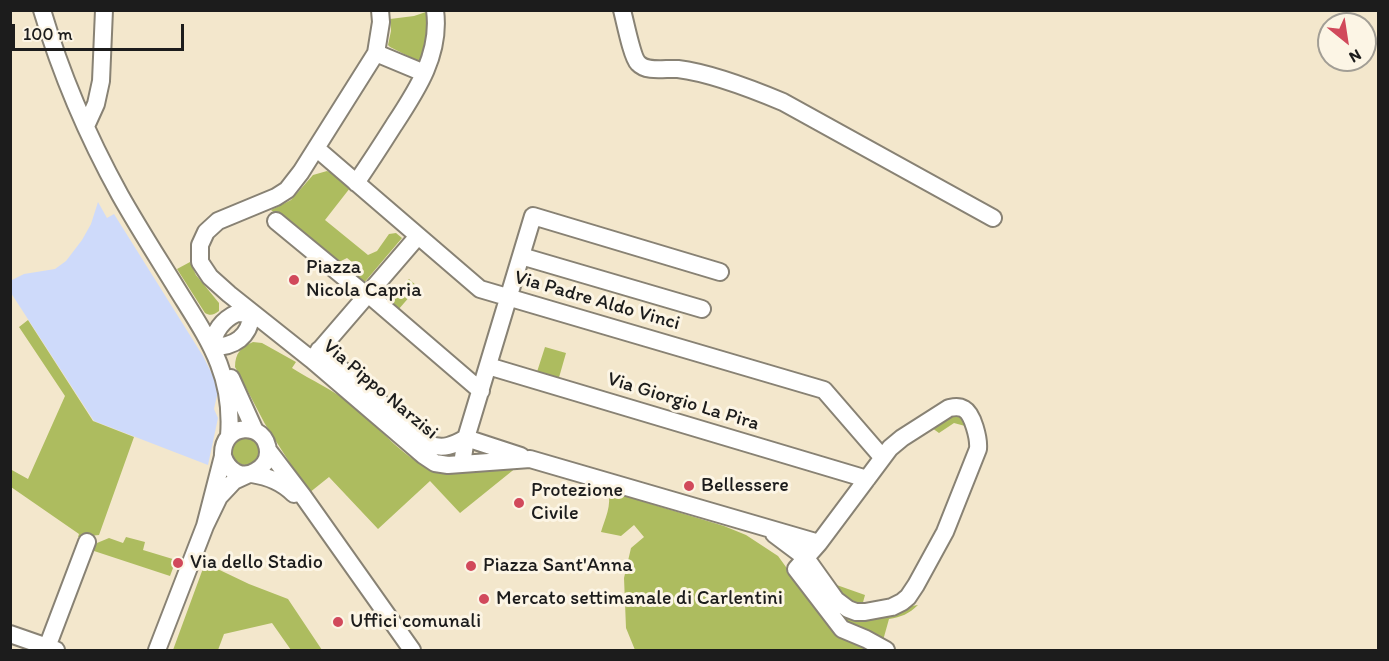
<!DOCTYPE html>
<html>
<head>
<meta charset="utf-8">
<style>
  body { margin:0 }
  #map { position:relative; width:1389px; height:661px; overflow:hidden; background:#f3e7cc; font-family:Itim,sans-serif }
  canvas { display:block }
  .frame { position:absolute; inset:0; border:12px solid #1c1c1c; pointer-events:none }
  .north { position:absolute; left:1317px; top:12px; width:60px; height:60px; box-sizing:border-box; background:#fcf5e5; border:2px solid #a29e95; border-radius:50%; rotate:150deg; font-size:16px; font-weight:700; line-height:24px; text-align:center; color:#1c1c1c }
  .north::after { content:''; display:block; margin:auto; width:21px; height:27px; background:#d1495b; clip-path:polygon(50% 0,100% 100%,50% 72%,0 100%) }
  .scale { position:absolute; left:12px; top:24px; width:172px; height:27px; box-sizing:border-box; border:3px solid #1c1c1c; border-top:0; padding-left:8px; font-size:18px; line-height:21px; white-space:nowrap; color:#1c1c1c; -webkit-text-stroke:4px #fcf5e5; paint-order:stroke }
</style>
</head>
<body>
<div id="map">
<canvas width="1389" height="661"></canvas>
<div class="frame"></div>
<div class="north">N</div>
<div class="scale">100 m</div>
</div>
<script>
const ctx = document.querySelector('canvas').getContext('2d');
ctx.lineJoin = 'round';
function fill(path, color) {
  ctx.fillStyle = color;
  ctx.fill(path, 'evenodd');
}
function stroke(path, color, width, dash) {
  ctx.strokeStyle = color;
  ctx.lineWidth = width;
  ctx.lineCap = dash ? 'butt' : 'round';
  ctx.setLineDash(dash || []);
  ctx.stroke(path);
}
function label(font, color, halo, rows, align = 'center') {
  ctx.font = font + ' Itim,sans-serif';
  ctx.lineWidth = 6;
  ctx.setLineDash([]);
  ctx.textBaseline = 'middle';
  ctx.strokeStyle = halo;
  ctx.fillStyle = color;
  for (const [text, x, y, turn = 0] of rows) {
    ctx.save();
    ctx.translate(x, y);
    ctx.rotate((+turn || 0) * Math.PI / 180);
    ctx.textAlign = isNaN(turn) ? turn : align;
    if (halo) ctx.strokeText(text, 0, 0);
    ctx.fillText(text, 0, 0);
    ctx.restore();
  }
}
const built = new Path2D(`
  M98,202L107,218L114,214L203,356L215,380L218,391L214,409L218,418L208,465L94,421L11,293L10,281L24,274L55,269L66,261L82,240L91,224Z`);
const green = new Path2D(`
  M426,12C427,27 429,48 419,60H416L390,47L388,45L391,31L390,19L414,16Z
  M327,171L332,173L350,188L325,220L368,255L377,251L389,234L396,233L402,238L363,284L344,271L352,262L347,258L335,264L271,210L291,200L313,175Z
  M190,262L196,275L219,303V311C214,315 210,316 205,313L177,269Z
  M409,279L418,287L398,310L389,302Z
  M28,320L93,421L134,437L99,535L78,537L79,534L11,487L10,469L28,479L65,396L19,327Z
  M253,342L262,343L296,362L292,368C311,380 335,391 352,405C381,428 404,461 440,473L517,467L460,513L430,481L378,529L329,477L309,493L265,424L235,367C235,353 241,347 253,342Z
  M545,347L566,353L558,381L536,375Z
  M952,415C960,415 965,418 965,426L954,423L939,433L932,428Z
  M232 451a14 14 0 1 1 28 0a14 14 0 1 1-28 0Z
  M608,491L724,526L746,535L778,556L823,618L876,650H635L626,628L624,578L631,548L644,537L634,525L621,536L601,532C605,519 612,505 608,491Z
  M126,537L145,542L143,550L176,560L170,576L91,550L97,543L109,538L123,543Z
  M205,563L249,584L288,599L322,650H291L272,623L224,634L218,650H173Z
  M831,583L865,595L862,606L848,602Z
  M918,605C909,614 901,617 889,619L882,644L844,625L833,606L905,607Z`);
const minor = new Path2D(`
  M42,10C61,74 88,137 120,195C138,227 158,258 177,289C208,339 234,374 229,436
  M380,10L381,22L376,53L301,172L287,190L276,197L218,221L206,232L200,245V262L210,277L229,294L312,360L423,455L435,463L448,465L530,459L819,543
  M622,10C625,21 632,57 638,63C647,73 666,68 678,69C711,73 752,89 783,102L993,218
  M376,53L424,73
  M86,126L96,104L101,81L104,10
  M316,148L480,289L824,390L882,457
  M356,183C369,164 382,144 394,125C417,90 441,54 435,10
  M276,221L367,296
  M521,256L702,309
  M368,294L481,391
  M237,313L252,314C249,337 235,347 212,347C214,331 222,320 237,313Z
  M319,350L429,444C443,450 454,445 466,438L521,456
  M312,359L418,236
  M488,366L867,479
  M231,378L255,431
  M268,450L303,496L412,650
  M462,464L466,438L533,216L720,272
  M252,474C269,477 282,482 294,494
  M205,526L223,456C221,422 267,420 268,452C268,460 263,467 256,471C242,480 228,471 223,456
  M774,534L806,558L836,600L848,609L856,612H865L892,607L902,602L908,597L916,585L945,532L978,449C979,439 973,414 964,409C959,406 954,407 949,408L902,438L890,448L819,543L796,569L842,629L866,639L886,650
  M10,634L56,650
  M46,650L87,542
  M157,650L205,526L219,497L234,481L247,475`);
const markers = [
  [294,280,6,"#d1495b"],
  [689,486,6,"#d1495b"],
  [519,503,6,"#d1495b"],
  [178,563,6,"#d1495b"],
  [471,566,6,"#d1495b"],
  [484,599,6,"#d1495b"],
  [338,622,6,"#d1495b"]
];
const poiNames = [
  ["Piazza",306,268],
  ["Nicola Capria",306,291],
  ["Bellessere",701,486],
  ["Protezione",531,491],
  ["Civile",531,514],
  ["Via dello Stadio",190,563],
  ["Piazza Sant'Anna",483,566],
  ["Mercato settimanale di Carlentini",496,599],
  ["Uffici comunali",350,622]
];
const streetNames = [
  ["Via Padre Aldo Vinci",597,301,16],
  ["Via Pippo Narzisi",380,390,40],
  ["Via Giorgio La Pira",683,402,17]
];
fill(built, '#cedafa');
fill(green, '#adbc5f');
stroke(minor, '#888274', 20);
stroke(minor, '#fff', 16);
for (const [x, y, r, color] of markers) {
  const dot = new Path2D();
  dot.arc(x, y, r, 0, 2 * Math.PI);
  ctx.fillStyle = color;
  ctx.fill(dot);
  stroke(dot, '#fcf5e5', 2);
}
label('20px', '#1c1c1c', '#fcf5e5', poiNames, 'left');
label('20px', '#1c1c1c', '#fcf5e5', streetNames);
</script>
</body>
</html>
